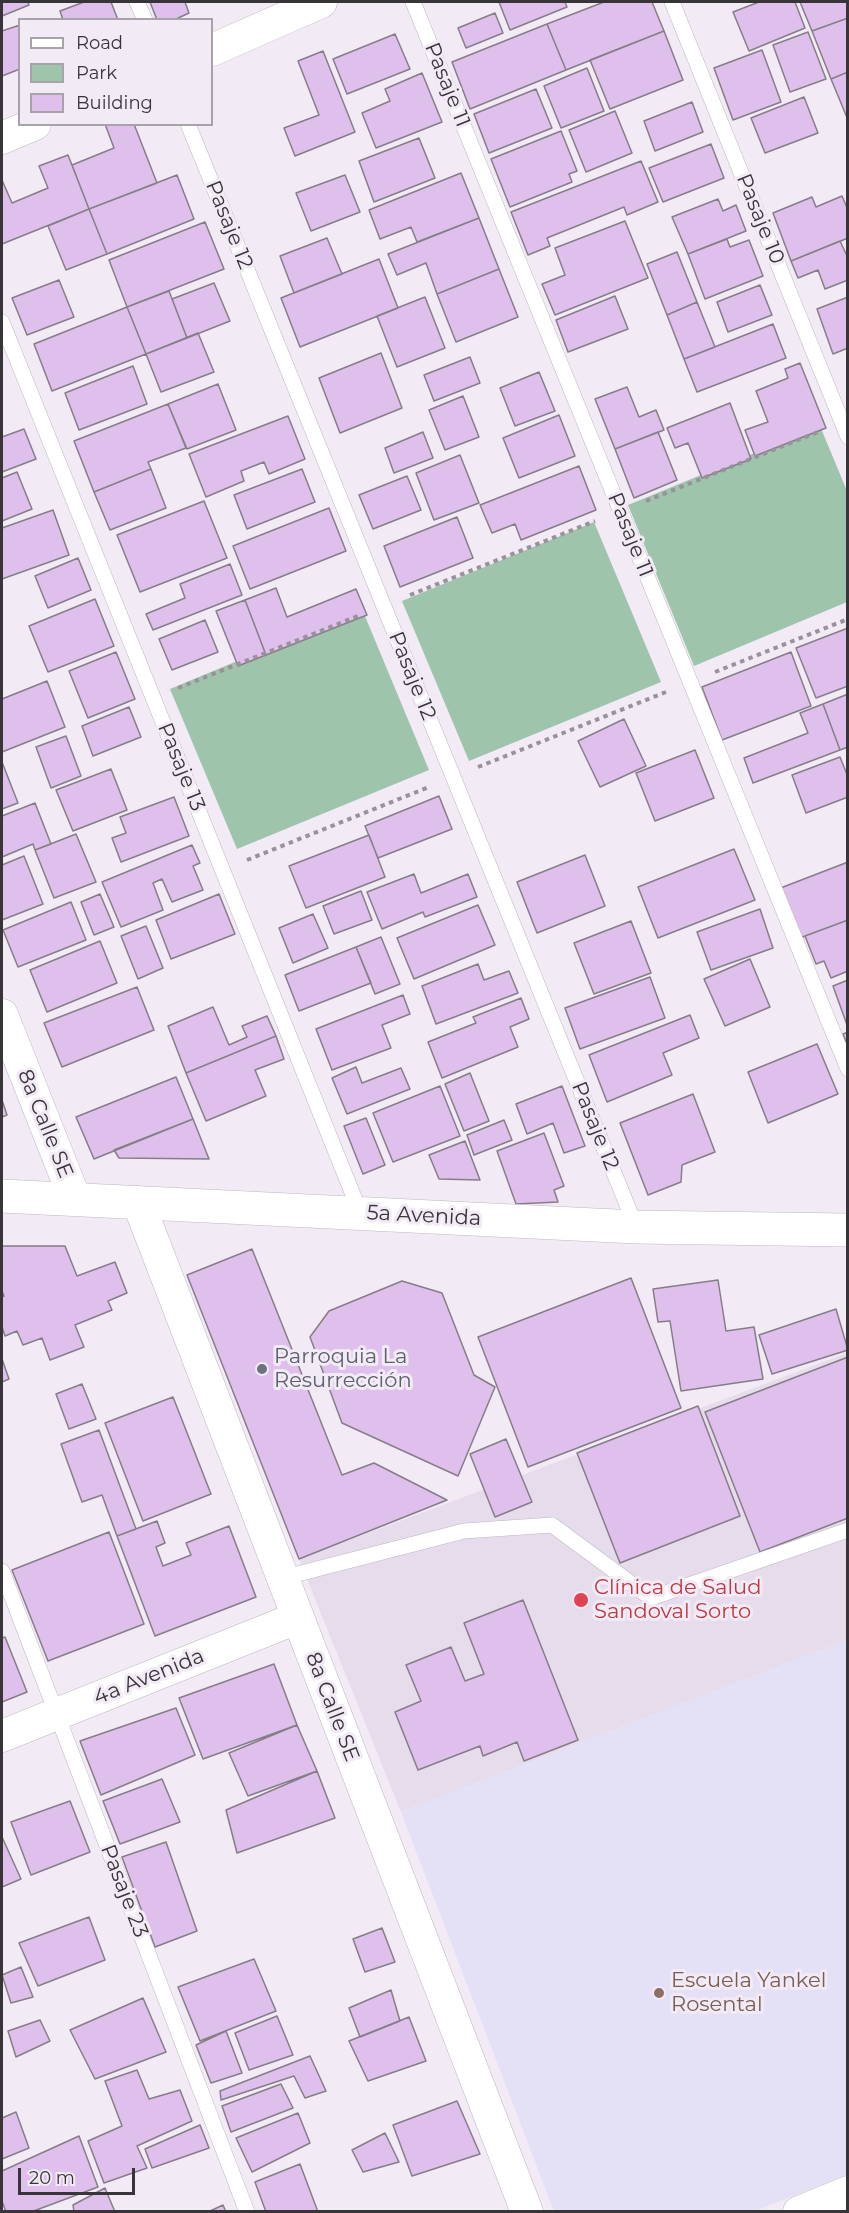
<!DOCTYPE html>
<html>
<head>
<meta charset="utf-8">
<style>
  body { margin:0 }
  #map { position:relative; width:849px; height:2213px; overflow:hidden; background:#f2eaf5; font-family:Montserrat,sans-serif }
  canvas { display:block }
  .frame { position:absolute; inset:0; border:3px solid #383539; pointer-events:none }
  .legend { position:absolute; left:18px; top:18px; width:195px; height:108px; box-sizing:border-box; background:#f2eaf5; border:2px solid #a8a2aa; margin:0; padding:8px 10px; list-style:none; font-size:18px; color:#383539 }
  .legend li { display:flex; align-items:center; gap:12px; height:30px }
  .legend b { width:30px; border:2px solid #a8a2aa }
  .scale { position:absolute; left:18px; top:2168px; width:117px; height:27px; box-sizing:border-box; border:3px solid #383539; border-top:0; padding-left:8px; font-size:18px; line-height:21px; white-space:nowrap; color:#383539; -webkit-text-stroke:4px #f2eaf5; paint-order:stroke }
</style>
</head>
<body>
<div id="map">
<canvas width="849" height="2213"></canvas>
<div class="frame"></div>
<ul class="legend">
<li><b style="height:8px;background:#fff"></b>Road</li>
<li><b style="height:16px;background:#9ec5ac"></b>Park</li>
<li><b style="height:16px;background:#dfbfeb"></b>Building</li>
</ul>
<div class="scale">20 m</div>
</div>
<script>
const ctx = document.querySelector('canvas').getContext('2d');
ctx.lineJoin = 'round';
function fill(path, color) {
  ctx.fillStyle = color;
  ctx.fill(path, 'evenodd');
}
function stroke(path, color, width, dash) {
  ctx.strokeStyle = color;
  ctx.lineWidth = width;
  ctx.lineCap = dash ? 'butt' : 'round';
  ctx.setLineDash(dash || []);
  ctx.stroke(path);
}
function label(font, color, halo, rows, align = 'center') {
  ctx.font = font + ' Montserrat,sans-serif';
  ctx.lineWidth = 6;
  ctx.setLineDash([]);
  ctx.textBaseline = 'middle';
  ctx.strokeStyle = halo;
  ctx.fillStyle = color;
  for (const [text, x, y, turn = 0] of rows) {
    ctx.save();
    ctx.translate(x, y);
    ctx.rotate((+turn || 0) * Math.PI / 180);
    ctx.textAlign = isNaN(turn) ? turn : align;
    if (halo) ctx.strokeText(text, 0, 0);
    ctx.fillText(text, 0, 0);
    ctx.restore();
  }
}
const built = new Path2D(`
  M847,1353V1640L401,1812L299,1559Z`);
const education = new Path2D(`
  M847,1640V2174L755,2211H554L401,1812Z`);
const green = new Path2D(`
  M820,426L847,491V602L694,666L628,505Z
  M594,522L661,682L469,761L402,601Z
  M362,609L429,770L237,849L170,689Z`);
const building = new Path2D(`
  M2,2H28L29,5L2,16Z
  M84,2H111L118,20H63L60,11Z
  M150,2H185L189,13L174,20H157Z
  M499,2H565L567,7L510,30Z
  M604,2H652L664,31L566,70L547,24Z
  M759,2H795L805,28L749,51L733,12Z
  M800,2H848V18L812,31Z
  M495,13L503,33L466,48L458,28Z
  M848,18V72L831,79L812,31Z
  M547,24L566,70L470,109L452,62Z
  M20,25V69L2,76V31Z
  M664,31L683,80L610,109L590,60Z
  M808,32L826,79L790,92L773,45Z
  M395,34L410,69L347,94L333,59Z
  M762,50L781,102L733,120L714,68Z
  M323,51L355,132L295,156L284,128L319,115L298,61Z
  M587,68L604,111L561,128L544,86Z
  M848,72V120L831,79Z
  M422,73L442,122L376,148L362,113L390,101L385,89Z
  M536,89L552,128L489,153L474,114Z
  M804,97L818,133L765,153L751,118Z
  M692,102L703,132L655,151L644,121Z
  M615,111L632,153L586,172L569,130Z
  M105,124H134L157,183L89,209L72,165L114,148Z
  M561,131L577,171L569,174L572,182L510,207L491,159Z
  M419,138L435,178L374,202L359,161Z
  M711,144L724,178L663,202L649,168Z
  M68,155L89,209L2,244V180L12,203L48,188L39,166Z
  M641,161L658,202L627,215L624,207L547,238L550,246L528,255L511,212Z
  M461,173L479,218L417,242L411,227L380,239L369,210Z
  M177,175L194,219L107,254L89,209Z
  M345,175L360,212L311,231L296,193Z
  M842,196L848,210V238L791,261L773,213L812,197L816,207Z
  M718,199L723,211L736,205L746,231L688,254L672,217Z
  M89,209L107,254L66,270L48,226Z
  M479,218L499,269L437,294L426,263L397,275L388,254Z
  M625,221L648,278L555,315L542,284L565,275L555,248Z
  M205,222L224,269L127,307L109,260Z
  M327,238L342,274L294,293L280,256Z
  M727,239L730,247L749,240L763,276L705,299L688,254Z
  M840,241L848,258V280L825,289L818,270L798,278L791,261Z
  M677,252L697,302L667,315L647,264Z
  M379,259L398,308L300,347L281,298Z
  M499,269L518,317L456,342L437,294Z
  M59,280L74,317L27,335L12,298Z
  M214,283L230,321L187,338L172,299Z
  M760,285L772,315L728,332L717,302Z
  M169,291L187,338L146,354L127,307Z
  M615,296L628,329L568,352L556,320Z
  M425,297L445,348L397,367L377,316Z
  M848,297V348L833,354L817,309Z
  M697,302L715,347L684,359L667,315Z
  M127,307L146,354L52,391L34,344Z
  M773,324L786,358L697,392L684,359Z
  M198,333L214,372L161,392L146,354Z
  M381,353L402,408L340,433L319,378Z
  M470,357L480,383L434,401L424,375Z
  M800,363L826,428L755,456L745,430L768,422L756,391L788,378L785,369Z
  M133,366L147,404L79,430L65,393Z
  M539,372L555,411L515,426L500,388Z
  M218,384L236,430L187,449L168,404Z
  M627,387L639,417L656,410L664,430L615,449L595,399Z
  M463,396L479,437L445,450L429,410Z
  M730,403L751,459L702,478L688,443L675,448L667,428Z
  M168,404L186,448L148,462L151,469L94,492L74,441Z
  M559,415L575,456L519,478L503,438Z
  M288,416L305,459L269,474L264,462L241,471L244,481L206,497L189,454Z
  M24,429L36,459L2,472V437Z
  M423,432L433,458L394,473L385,448Z
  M658,432L677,480L634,498L615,449Z
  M460,455L479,503L434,520L416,473Z
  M579,466L596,510L521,540L515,524L492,533L480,505Z
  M151,469L166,508L110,530L94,492Z
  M302,469L315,502L247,529L234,495Z
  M17,472L32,509L2,521V478Z
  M407,476L421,510L373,529L359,495Z
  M204,501L227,558L140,592L117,535Z
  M329,508L346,551L250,589L233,546Z
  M53,510L69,555L2,579V528Z
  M457,517L473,558L400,587L384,546Z
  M78,558L91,590L48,608L35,576Z
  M230,564L242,595L153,630L146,614L185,598L180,584Z
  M276,588L287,617L356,589L367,615L266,655L245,600Z
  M95,599L114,646L48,672L29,626Z
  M245,600L266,655L238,666L216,611Z
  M205,620L218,652L172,670L159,639Z
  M848,628V686L816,698L796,648Z
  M116,652L135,699L88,718L69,671Z
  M791,652L811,706L722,740L702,687Z
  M47,681L65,727L2,752V699Z
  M848,694V747L840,750L823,704Z
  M823,704L840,750L753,783L744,758L808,733L800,713Z
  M129,707L141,737L93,756L82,726Z
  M624,719L646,766L600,787L578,741Z
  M66,736L81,776L51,788L36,747Z
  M695,750L714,798L655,821L636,773Z
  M840,757L848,777V797L806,813L792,775Z
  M2,762L18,803L2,809Z
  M111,769L127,810L73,831L56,790Z
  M439,796L452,829L378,858L365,826Z
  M174,797L189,836L121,862L112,838L126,833L120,817Z
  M35,803L51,844L35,850L33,844L2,857V816Z
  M76,834L96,882L54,898L35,850Z
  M369,835L385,877L306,908L289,866Z
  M192,845L200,863L193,866L203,890L172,902L162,879L153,883L163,910L121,927L102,882Z
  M734,849L755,900L658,938L638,887Z
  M585,855L605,906L537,933L517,882Z
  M24,856L43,904L2,920V865Z
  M848,862V920L797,939L778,889Z
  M414,874L421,893L468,874L477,897L425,917L423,912L382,929L367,892Z
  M361,891L372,920L334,934L323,906Z
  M100,894L114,927L94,935L81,902Z
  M219,894L235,934L171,959L156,920Z
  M71,902L86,940L18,967L3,930Z
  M478,905L495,945L414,979L397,938Z
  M760,909L773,948L711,970L697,932Z
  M313,914L328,948L293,963L279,928Z
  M848,920V971L831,978L824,961L816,964L805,936Z
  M631,921L651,973L594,994L574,943Z
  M146,926L163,968L138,979L121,936Z
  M381,937L400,984L375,994L356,947Z
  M100,941L117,983L47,1012L30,970Z
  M356,947L371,983L299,1011L285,975Z
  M750,959L770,1007L725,1026L704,979Z
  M478,964L484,980L509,971L518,993L436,1024L422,986Z
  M650,977L665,1018L580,1049L565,1008Z
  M848,980V1025H847L833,986Z
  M137,987L154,1030L62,1067L44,1023Z
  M403,995L410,1014L382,1025L391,1048L332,1070L316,1029Z
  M521,998L529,1019L510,1027L518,1047L442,1078L428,1042L476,1023L473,1017Z
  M213,1007L229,1045L247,1037L242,1026L267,1016L276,1036L186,1073L168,1026Z
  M690,1015L699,1038L663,1053L672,1075L607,1102L589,1055Z
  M848,1032V1047L843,1034Z
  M276,1036L284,1059L255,1070L266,1096L206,1121L186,1073Z
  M817,1044L838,1094L768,1123L748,1072Z
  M356,1067L362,1083L401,1068L410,1089L347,1114L332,1078Z
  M470,1073L489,1121L464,1131L445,1084Z
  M176,1077L193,1119L94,1159L76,1117Z
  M440,1086L460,1136L393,1162L373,1113Z
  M562,1086L585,1146L564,1153L553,1123L527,1134L516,1104Z
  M693,1094L715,1152L682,1165L681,1182L648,1195L620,1123Z
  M2,1100L7,1115L2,1117Z
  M366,1118L385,1165L363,1174L344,1126Z
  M193,1119L209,1159L119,1158L114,1150Z
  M504,1120L512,1140L474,1155L467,1135Z
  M544,1133L564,1186L554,1190L558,1202L516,1204L497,1151Z
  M465,1141L480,1180L439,1179L429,1155Z
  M2,1246H65L77,1276L115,1262L127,1293L108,1301L112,1310L75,1325L84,1347L50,1360L42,1338L23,1345L17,1331L5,1336L2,1327V1297L4,1296L2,1291Z
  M252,1249L342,1475L374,1463L447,1500L299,1559L187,1275Z
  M631,1278L681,1408L528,1467L478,1337Z
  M718,1280L726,1331L754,1327L763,1379L681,1391L670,1321L658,1322L653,1289Z
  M402,1281L442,1293L474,1375L495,1387L458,1476L342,1423L310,1337L329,1311Z
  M836,1309L848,1350L772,1374L759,1335Z
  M848,1357V1518L760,1552L705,1412Z
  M2,1359L9,1379L2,1382Z
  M82,1384L96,1419L69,1429L56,1394Z
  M173,1397L211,1494L143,1521L105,1423Z
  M698,1406L740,1516L620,1563L577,1453Z
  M99,1430L136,1529L117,1536L102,1495L82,1502L61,1444Z
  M506,1439L532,1502L495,1517L470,1454Z
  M157,1521L165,1543L156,1547L163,1566L191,1555L186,1543L229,1526L256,1597L155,1636L117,1536Z
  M109,1532L144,1624L48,1661L12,1570Z
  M523,1600L578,1740L524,1761L517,1742L483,1756L480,1746L418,1770L395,1712L421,1701L406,1665L451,1647L465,1681L484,1674L464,1623Z
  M5,1637L27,1692L2,1702V1638Z
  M274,1664L297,1725L203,1759L179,1698Z
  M176,1708L195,1755L101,1795L80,1741Z
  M297,1725L317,1771L248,1796L229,1753Z
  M317,1771L335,1818L237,1853L226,1810Z
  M162,1779L180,1822L120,1844L103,1801Z
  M70,1801L90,1852L31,1875L11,1822Z
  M2,1837L21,1879L2,1887Z
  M166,1842L197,1931L155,1947L122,1857Z
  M89,1917L105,1960L38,1986L19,1943Z
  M382,1928L395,1962L365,1972L353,1939Z
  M254,1959L276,2011L200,2041L178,1987Z
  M21,1967L33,1997L11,2003L2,1975Z
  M391,1990L400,2021L360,2037L349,2008Z
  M143,1998L166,2052L95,2079L70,2030Z
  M277,2016L293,2055L249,2070L235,2033Z
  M409,2017L426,2061L368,2081L349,2041Z
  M40,2020L50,2041L16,2057L8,2031Z
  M226,2031L242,2073L211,2083L196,2045Z
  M310,2056L326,2091L305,2098L294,2076L221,2100L220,2091Z
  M137,2070L149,2099L180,2090L192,2121L137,2146L147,2168L104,2183L88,2141L122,2126L105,2081Z
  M281,2084L293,2108L231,2132L222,2106Z
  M457,2101L480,2154L412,2176L393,2125Z
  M16,2112L29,2148L2,2159V2118Z
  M298,2113L310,2143L252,2172L236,2138Z
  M200,2125L209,2148L152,2168L145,2149Z
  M385,2133L399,2162L363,2172L352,2150Z
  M79,2136L98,2187L31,2212H6L2,2201V2171Z
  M300,2164L318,2212H266L255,2182Z
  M105,2188L115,2212H74L73,2205Z
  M223,2205L226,2212H208Z`);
const path = new Path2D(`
  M646,501L818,432
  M410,595L595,521
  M715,672L848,619
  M178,688L358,616
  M478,767L666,692
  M247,860L429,787`);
const service = new Path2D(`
  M137,2L145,20
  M413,2L848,1069
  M672,2L848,437
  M188,124L636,1227
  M2,322L360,1212
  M2,1571L247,2212
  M282,1578L464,1531L552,1525L651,1598L848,1530`);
const minor = new Path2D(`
  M212,50L321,2
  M2,138L35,124
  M2,1015L75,1199
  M138,1202L527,2212
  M2,1736L297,1618
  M799,2212L848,2192`);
const tertiary = new Path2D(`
  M2,1196L636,1227L848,1230`);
const markers = [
  [262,1369,6,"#6b7280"],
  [581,1600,8,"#e0444e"],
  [659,1993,6,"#8d6e63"]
];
const streetNames = [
  ["Pasaje 11",447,85,68],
  ["Pasaje 10",760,219,68],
  ["Pasaje 12",229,225,68],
  ["Pasaje 11",630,535,68],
  ["Pasaje 12",412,676,68],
  ["Pasaje 13",181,767,68],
  ["8a Calle SE",45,1124,68],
  ["Pasaje 12",595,1126,68],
  ["5a Avenida",424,1216,3],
  ["4a Avenida",149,1677,-22],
  ["8a Calle SE",332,1707,69],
  ["Pasaje 23",124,1891,69]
];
const worshipNames = [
  ["Parroquia La",274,1357],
  ["Resurrección",274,1381]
];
const healthNames = [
  ["Clínica de Salud",594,1588],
  ["Sandoval Sorto",594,1612]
];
const educationNames = [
  ["Escuela Yankel",671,1981],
  ["Rosental",671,2005]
];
fill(built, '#e7dcec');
fill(education, '#e4e0f6');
fill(green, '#9ec5ac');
fill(building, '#dfbfeb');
stroke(building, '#857e88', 1.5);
stroke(service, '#beb6c1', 16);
stroke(minor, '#beb6c1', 33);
stroke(tertiary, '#beb6c1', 34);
stroke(path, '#98929a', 4, [4.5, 4.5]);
stroke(service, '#fff', 15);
stroke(minor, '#fff', 32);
stroke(tertiary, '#fff', 33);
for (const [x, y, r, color] of markers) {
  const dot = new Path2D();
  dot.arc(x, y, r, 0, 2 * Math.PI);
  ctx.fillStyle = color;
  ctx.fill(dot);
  stroke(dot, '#f2eaf5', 2);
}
label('21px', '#383539', '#f2eaf5', streetNames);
label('21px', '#5b616d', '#f2eaf5', worshipNames, 'left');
label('21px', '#be3a42', '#f2eaf5', healthNames, 'left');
label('21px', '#785e54', '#f2eaf5', educationNames, 'left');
</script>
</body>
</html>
